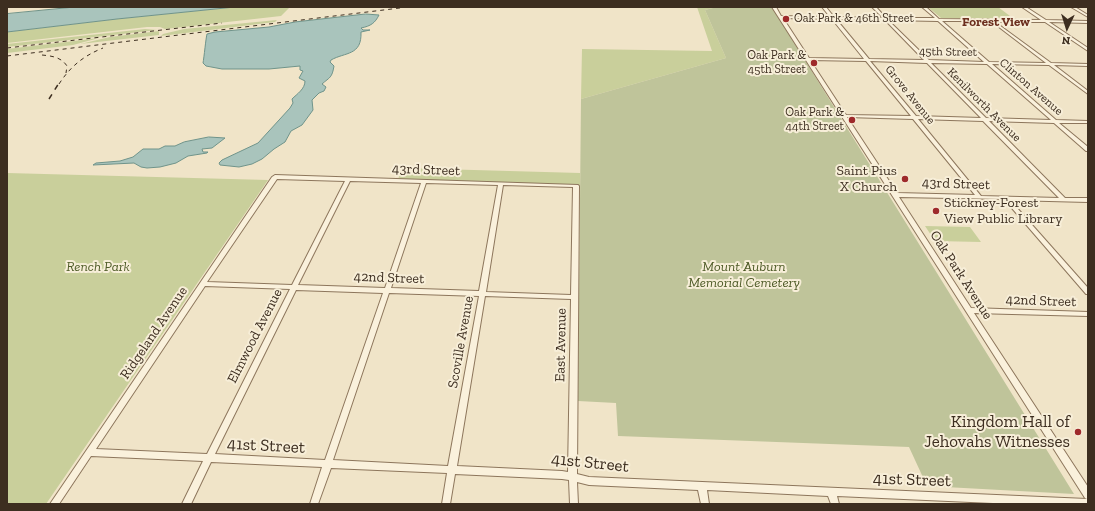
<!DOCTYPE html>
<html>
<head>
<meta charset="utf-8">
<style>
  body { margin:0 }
  #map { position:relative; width:1095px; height:511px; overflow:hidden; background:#f0e4c8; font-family:"Zilla Slab",serif }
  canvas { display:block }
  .frame { position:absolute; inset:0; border:8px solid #3d2e20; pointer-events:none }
  .north { position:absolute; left:1047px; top:8px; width:40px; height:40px; -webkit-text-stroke:3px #f7eed8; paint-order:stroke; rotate:184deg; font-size:11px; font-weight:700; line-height:16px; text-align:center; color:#3d2e20 }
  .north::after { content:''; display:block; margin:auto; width:14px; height:18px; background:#3d2e20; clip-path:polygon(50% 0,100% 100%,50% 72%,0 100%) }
</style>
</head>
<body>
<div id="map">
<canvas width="1095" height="511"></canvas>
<div class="frame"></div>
<div class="north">N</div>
</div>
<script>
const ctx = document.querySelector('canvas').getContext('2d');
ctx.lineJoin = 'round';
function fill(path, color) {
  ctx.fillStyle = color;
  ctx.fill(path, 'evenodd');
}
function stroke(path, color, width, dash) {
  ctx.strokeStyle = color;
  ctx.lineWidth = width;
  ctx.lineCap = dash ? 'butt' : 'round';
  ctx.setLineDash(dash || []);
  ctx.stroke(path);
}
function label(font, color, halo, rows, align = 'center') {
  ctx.font = font + ' "Zilla Slab",serif';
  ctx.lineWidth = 4;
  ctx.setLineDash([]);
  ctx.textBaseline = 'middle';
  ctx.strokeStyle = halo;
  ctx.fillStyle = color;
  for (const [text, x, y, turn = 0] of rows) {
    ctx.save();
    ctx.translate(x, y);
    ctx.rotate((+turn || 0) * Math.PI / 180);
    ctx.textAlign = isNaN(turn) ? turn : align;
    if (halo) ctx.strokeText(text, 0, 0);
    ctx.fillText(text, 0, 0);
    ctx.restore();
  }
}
const green = new Path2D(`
  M235,7H290L281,16L165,29L160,27H147L7,43V32L117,19Z
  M697,7H717L705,10L726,58L581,99L582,49L712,51Z
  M928,7H998L1014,19L941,18Z
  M277,20L275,22L161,36L163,34L184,29Z
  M145,29L157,30L7,47V44Z
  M159,31V35L80,44L110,37Z
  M99,38L73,45L7,53V49Z
  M403,168L580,173V185L398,179Z
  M7,173L268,180L46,504H7Z
  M925,226L970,227L981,242L935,241Z`);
const cemetery = new Path2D(`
  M717,7H772L1074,494L927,486L909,447L618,436L616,403L578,401L581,99L726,58L705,10Z`);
const water = new Path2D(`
  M75,7H235L117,19L7,32V14Z
  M366,14L379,15C375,23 371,26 361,28L363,30H370L361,32C362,56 345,52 331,60L330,62L334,66C332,78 330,77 322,84L326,87L324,91L319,93L312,100L313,110L302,125L291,131L285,142L274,149L262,159L252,164L239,167L220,165L219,163L222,160L258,143L290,108L293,103L292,99C297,94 305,89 305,81L299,78L303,71L300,70V66L269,69H222L206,66L203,63C204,58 206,37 207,34L215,32L269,27L295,22Z
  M209,137L225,138L212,148L202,149L203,152H208L207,153L188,156L176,163L160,167L147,168L141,167L134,163L93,165L96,163L120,161L133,157L143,149H159L165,146H175L184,142Z`);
const street = new Path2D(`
  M772,7H776L781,16L830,17L822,7H826L834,17L883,18L872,7H876L886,18H935L922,7H926L939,19L1041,20L1022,7H1026L1046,20L1088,21V23L1049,22L1088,48V51L1045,22H995L1051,63L1088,64V66L1054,65L1088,91V94L1049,65L992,64L1056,120L1088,121V123H1059L1088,147V151H1086L1054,123L989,121L1065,198H1088V202L1010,200L1088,288V294H1086L1004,199L899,197L971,308L1088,312V316L974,313L1088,487V504H1015L837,496L839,504H831L828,496L707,490L709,504H701L698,490L589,485L577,482L578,504H570L569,480L562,479L455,474L450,504H442L447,473L331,468L318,504H310L322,467L211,462L191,504H182L203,461L91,456L59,504H50L272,177L275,175L578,185L579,186L577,474L589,477L1087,499L1085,498ZM783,18L832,19L864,59L809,58ZM836,19L885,20L924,60L869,59ZM888,20L938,21L984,62L929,60ZM942,21H991L1046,63L989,62ZM810,60L866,61L911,116L846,115ZM870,61L927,63L981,118L916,116ZM931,63L987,64L1051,120L986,118ZM847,117L913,119L975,195L897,193ZM918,119L983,121L1059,198L981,196ZM277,179L345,181L292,285L207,282ZM350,181L421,183L385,288L298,285ZM426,183L498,185L479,291L391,288ZM503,185L573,187L571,295L486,292ZM205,286L290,289L207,454L96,449ZM296,290L383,293L325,460L215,454ZM389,293L479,296L448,466L333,460ZM485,296L571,299L568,472L562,471L457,466Z
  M1071,7H1075L1088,15V17Z`);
const railFar1 = new Path2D(`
  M7,48L222,23
  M42,55C52,56 61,57 67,66L66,73
  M7,56L408,7
  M59,84C70,67 83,56 103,48`);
const rail = new Path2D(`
  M49,99L59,83`);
const markers = [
  [786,19,4,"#9e2a2b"],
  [814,63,4,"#9e2a2b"],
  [852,120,4,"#9e2a2b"],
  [905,179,4,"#9e2a2b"],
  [936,211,4,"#9e2a2b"],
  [1078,432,4,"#9e2a2b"]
];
const farPoinames = [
  ["Oak Park & 46th Street",794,19,"left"],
  ["Oak Park &",806,56],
  ["45th Street",806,70],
  ["Oak Park &",844,113],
  ["44th Street",844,127]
];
const farStreetnames = [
  ["45th Street",948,52,1],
  ["Clinton Avenue",1031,87,41],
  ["Grove Avenue",910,95,51],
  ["Kenilworth Avenue",984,105,45]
];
const farQuarternames = [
  ["Forest View",996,22]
];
const streetNames = [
  ["43rd Street",426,170,2],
  ["43rd Street",956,184,2],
  ["Oak Park Avenue",961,275,57],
  ["42nd Street",389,278,2],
  ["42nd Street",1041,301,2],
  ["Ridgeland Avenue",154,333,-56],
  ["Elmwood Avenue",255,336,-63],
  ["Scoville Avenue",461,342,-80],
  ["East Avenue",561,345,-89]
];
const poiNames = [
  ["Saint Pius",897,171],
  ["X Church",897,187],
  ["Stickney-Forest",944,203,"left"],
  ["View Public Library",944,219,"left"]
];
const parkNames = [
  ["Rench Park",98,267],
  ["Mount Auburn",744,267],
  ["Memorial Cemetery",744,283]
];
const nearPoinames = [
  ["Kingdom Hall of",1070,422],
  ["Jehovahs Witnesses",1070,442]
];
const nearStreetnames = [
  ["41st Street",266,446,3],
  ["41st Street",590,463,6],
  ["41st Street",912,480,2]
];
fill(green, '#c9cf9b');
fill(cemetery, '#bfc49a');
fill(water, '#a9c4bc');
stroke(water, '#6f938a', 1);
stroke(street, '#8d765c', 2);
fill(street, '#faf1dc');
stroke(railFar1, '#3d2e20', 1, [4, 4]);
stroke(rail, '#3d2e20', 1.5, [5.5, 5.5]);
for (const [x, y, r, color] of markers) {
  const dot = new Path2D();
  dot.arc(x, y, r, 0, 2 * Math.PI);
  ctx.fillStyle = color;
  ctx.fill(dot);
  stroke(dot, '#f7eed8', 1.5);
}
label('12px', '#3d2e20', '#f7eed8', farPoinames, 'right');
label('12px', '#3d2e20', '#f7eed8', farStreetnames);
label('bold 13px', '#6b2e1e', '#f7eed8', farQuarternames);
label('14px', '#3d2e20', '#f7eed8', streetNames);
label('14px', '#3d2e20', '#f7eed8', poiNames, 'right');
label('italic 14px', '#4d5a26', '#f7eed8', parkNames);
label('17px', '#3d2e20', '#f7eed8', nearPoinames, 'right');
label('17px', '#3d2e20', '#f7eed8', nearStreetnames);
</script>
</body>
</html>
